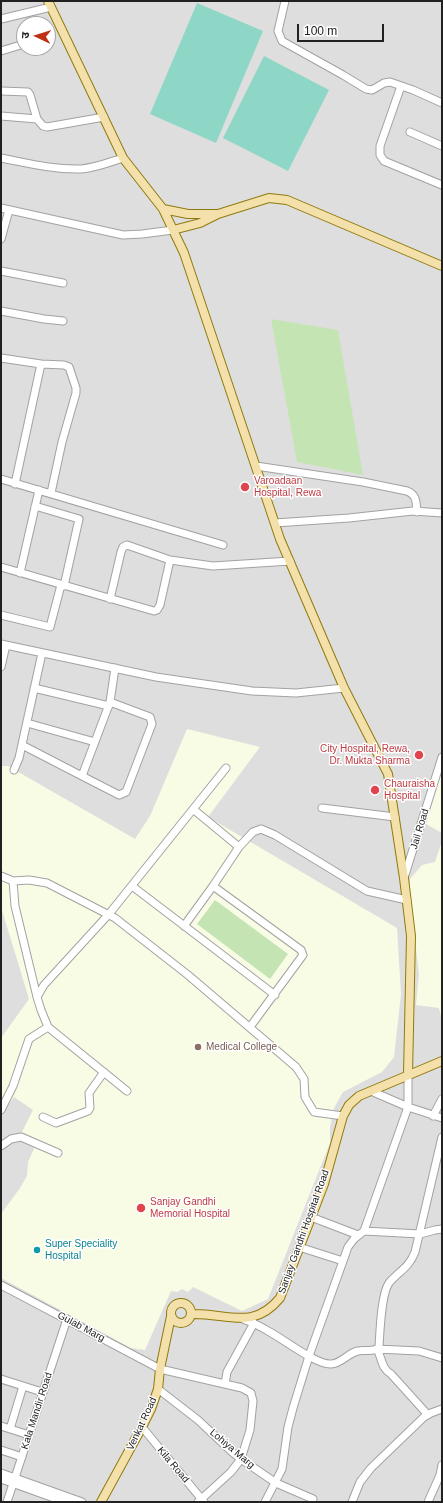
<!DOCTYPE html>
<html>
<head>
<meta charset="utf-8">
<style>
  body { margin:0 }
  #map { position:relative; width:443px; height:1503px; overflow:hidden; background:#f0efe8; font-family:Arial,"Noto Sans Devanagari",sans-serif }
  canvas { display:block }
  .frame { position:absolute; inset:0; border:2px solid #212121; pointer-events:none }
  .north { position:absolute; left:16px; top:16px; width:40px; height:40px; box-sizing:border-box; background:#fff; border:1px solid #a6a6a6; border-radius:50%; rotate:274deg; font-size:11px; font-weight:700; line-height:16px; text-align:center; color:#212121 }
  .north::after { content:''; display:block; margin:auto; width:14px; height:18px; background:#bf2f13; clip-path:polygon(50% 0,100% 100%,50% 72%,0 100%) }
  .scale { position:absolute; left:297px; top:24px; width:87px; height:18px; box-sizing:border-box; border:2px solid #212121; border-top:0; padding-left:5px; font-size:12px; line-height:14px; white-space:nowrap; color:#212121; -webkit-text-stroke:3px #fff; paint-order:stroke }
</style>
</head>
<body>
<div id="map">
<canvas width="443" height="1503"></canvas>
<div class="frame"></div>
<div class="north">उ</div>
<div class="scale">100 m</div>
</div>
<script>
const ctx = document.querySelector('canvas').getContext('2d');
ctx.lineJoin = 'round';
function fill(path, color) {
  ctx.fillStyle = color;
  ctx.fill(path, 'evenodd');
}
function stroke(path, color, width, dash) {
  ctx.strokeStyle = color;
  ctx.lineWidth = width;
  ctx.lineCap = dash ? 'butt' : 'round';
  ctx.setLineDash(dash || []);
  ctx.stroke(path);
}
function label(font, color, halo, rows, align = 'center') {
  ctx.font = font + ' Arial,sans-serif';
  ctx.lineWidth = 3;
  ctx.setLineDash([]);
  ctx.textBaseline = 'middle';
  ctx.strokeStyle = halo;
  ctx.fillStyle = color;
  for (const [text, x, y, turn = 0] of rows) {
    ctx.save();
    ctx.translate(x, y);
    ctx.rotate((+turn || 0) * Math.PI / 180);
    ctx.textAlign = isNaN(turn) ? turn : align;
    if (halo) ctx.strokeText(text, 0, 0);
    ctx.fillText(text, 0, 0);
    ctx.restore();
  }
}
const residential = new Path2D(`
  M1,1H442V1502H1ZM24,24H48V48H24Z`);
const education = new Path2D(`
  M187,729L260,747L208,817L397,928L401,994L394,1057L382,1072L343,1092L334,1108L330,1127V1143L268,1299L242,1311L193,1287L188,1292L182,1289L177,1292L171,1291L145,1350L131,1348L1,1278V1214L20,1188L27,1176L28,1162L38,1140L22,1132L33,1110L14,1097L9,1104L1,1097V1038L29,999L1,907V766H8L135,839L150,816Z
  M442,770V833L426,824Z
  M442,841V1021L439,1008L416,1005L419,974L409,890L410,879L422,865L435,862Z`);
const grass = new Path2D(`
  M271,319L338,330L363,475L297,462Z
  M215,900L288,954L270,979L197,924Z`);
const pitch = new Path2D(`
  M197,3L263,31L216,143L150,114Z
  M264,56L329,90L288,171L223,138Z`);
const minor = new Path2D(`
  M285,1L278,31L282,41L343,75L366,89L372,90L384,83L390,82L413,90L442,103
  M1,19L51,7
  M1,51L24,44
  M401,86L380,146V155L384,161L442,185
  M1,91L28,92L30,95L37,119
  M1,116L37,119L43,126L47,127L104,117
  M410,132L442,146
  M1,158C27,163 54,170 81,169C95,168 110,162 123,158
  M1,208L123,235L142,234L173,230
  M1,239L9,210
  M1,271L63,283
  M1,311L44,319L63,321
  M1,358L41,364L64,365L69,367L76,388V393L62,442L51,493
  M256,466L363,482L407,491C417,495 416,502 417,512
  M1,479L223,545
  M15,484L41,364
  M35,506L79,519L64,586
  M275,523L349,518L413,511L442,513
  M1,567L154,611L157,610L160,605L170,560
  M20,573L39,490
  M110,599L121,552L123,547L127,545L170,560L213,566L290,561
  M1,615L50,627L61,585
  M1,644L156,677L252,691L296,693L344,688
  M1,667L6,645
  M34,688L109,706
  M27,723L95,742
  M22,745L82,776L110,702L115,668
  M14,770L19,758L42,653
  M82,776L119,795L126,792L152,724L150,717L110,702
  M322,808L395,817
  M239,847L253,832L261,829L275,835L367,891L407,900
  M1,876L13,881L29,880L47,883L115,918L188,975L296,1067L304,1079L305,1097L314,1112L343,1116
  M404,878L442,757
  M13,881L15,906L37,997
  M132,886L275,995
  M213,886L301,950L303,955L250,1027
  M184,926L213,886L239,847L193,809
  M127,1091L48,1027L41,1010L37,997L44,985L109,914L226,768
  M371,1091L408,1107L442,1118
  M1,1110L13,1086L29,1039L48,1027
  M433,1116L442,1099
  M43,1117L56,1123L88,1111L90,1108L89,1093L104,1072
  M1,1146L11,1139L21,1137L58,1153
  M311,1217L358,1235
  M364,1231L420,1234L435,1230L442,1229
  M299,1247L343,1261
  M1,1285L160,1369L242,1388L251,1393L253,1401L250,1430L241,1459L231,1472L198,1502
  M243,1319C251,1322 260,1326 268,1331C282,1338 316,1365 331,1364C341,1364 348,1353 358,1351C365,1349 374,1353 379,1347C380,1332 381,1294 389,1283C399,1271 409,1268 415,1252L442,1137
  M1,1379L42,1392
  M225,1384L227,1372L254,1323
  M158,1389L198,1420L232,1452L241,1459L276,1483L313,1499
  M428,1415L391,1374C381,1368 382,1358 377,1349L419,1351L442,1358
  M1,1426L29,1435
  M142,1427L204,1502
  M10,1429L23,1386
  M1,1450L22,1457
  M1,1473L82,1502
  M1,1479L65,1502
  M7,1502L67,1319
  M265,1502L282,1469L288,1427L293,1408L309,1356L348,1247L354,1239L364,1231L408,1107V1074
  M352,1502L360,1482L371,1468L424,1417L431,1413L442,1409
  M428,1502L440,1475L442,1465`);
const major = new Path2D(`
  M48,1L123,158L163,209L184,253L280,539L344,688L388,774L404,878L411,936L408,1074
  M163,209L188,214H216
  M173,230L200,223L218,214L269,198L287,200L442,266
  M171 1313a10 10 0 1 1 20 0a10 10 0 1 1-20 0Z
  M192,1314C227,1313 253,1331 280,1298L324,1184L343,1116L349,1105L359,1096L442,1061
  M101,1502L142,1427L151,1409L158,1389L160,1369L171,1316`);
const markers = [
  [245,487,5,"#e0444e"],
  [419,755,5,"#e0444e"],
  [375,790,5,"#e0444e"],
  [198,1047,4,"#8d6e63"],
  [141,1208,5,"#e0444e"],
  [37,1250,4,"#0f9aa8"]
];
const healthNames = [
  ["Varoadaan",254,481],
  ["Hospital, Rewa",254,493],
  ["City Hospital, Rewa,",410,749,"right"],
  ["Dr. Mukta Sharma",410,761,"right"],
  ["Chauraisha",384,784],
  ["Hospital",384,796],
  ["Sanjay Gandhi",150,1202],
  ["Memorial Hospital",150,1214]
];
const streetNames = [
  ["Jail Road",420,829,-73],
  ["Sanjay Gandhi Hospital Road",304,1232,-70],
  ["Gulab Marg",81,1327,28],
  ["Kala Mandir Road",37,1411,-72],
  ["Venkat Road",142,1424,-65],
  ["Lohiya Marg",232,1449,40],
  ["Kila Road",173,1465,50]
];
const educationNames = [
  ["Medical College",206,1047]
];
const cultureNames = [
  ["Super Speciality",45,1244],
  ["Hospital",45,1256]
];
fill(residential, '#dfdede');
fill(education, '#f9fce5');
fill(grass, '#c4e5b3');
fill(pitch, '#8ed7c7');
stroke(minor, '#a2a2a2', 9);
stroke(major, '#8f7a0e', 10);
stroke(minor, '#fff', 7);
stroke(major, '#f4e0aa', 8);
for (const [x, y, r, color] of markers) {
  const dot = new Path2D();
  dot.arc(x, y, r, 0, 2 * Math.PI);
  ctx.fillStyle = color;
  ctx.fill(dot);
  stroke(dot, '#fff', 1.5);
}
label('10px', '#be3a42', '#fff', healthNames, 'left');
label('10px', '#212121', '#fff', streetNames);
label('10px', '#785e54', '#fff', educationNames, 'left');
label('10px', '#0d838f', '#fff', cultureNames, 'left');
</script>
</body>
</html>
